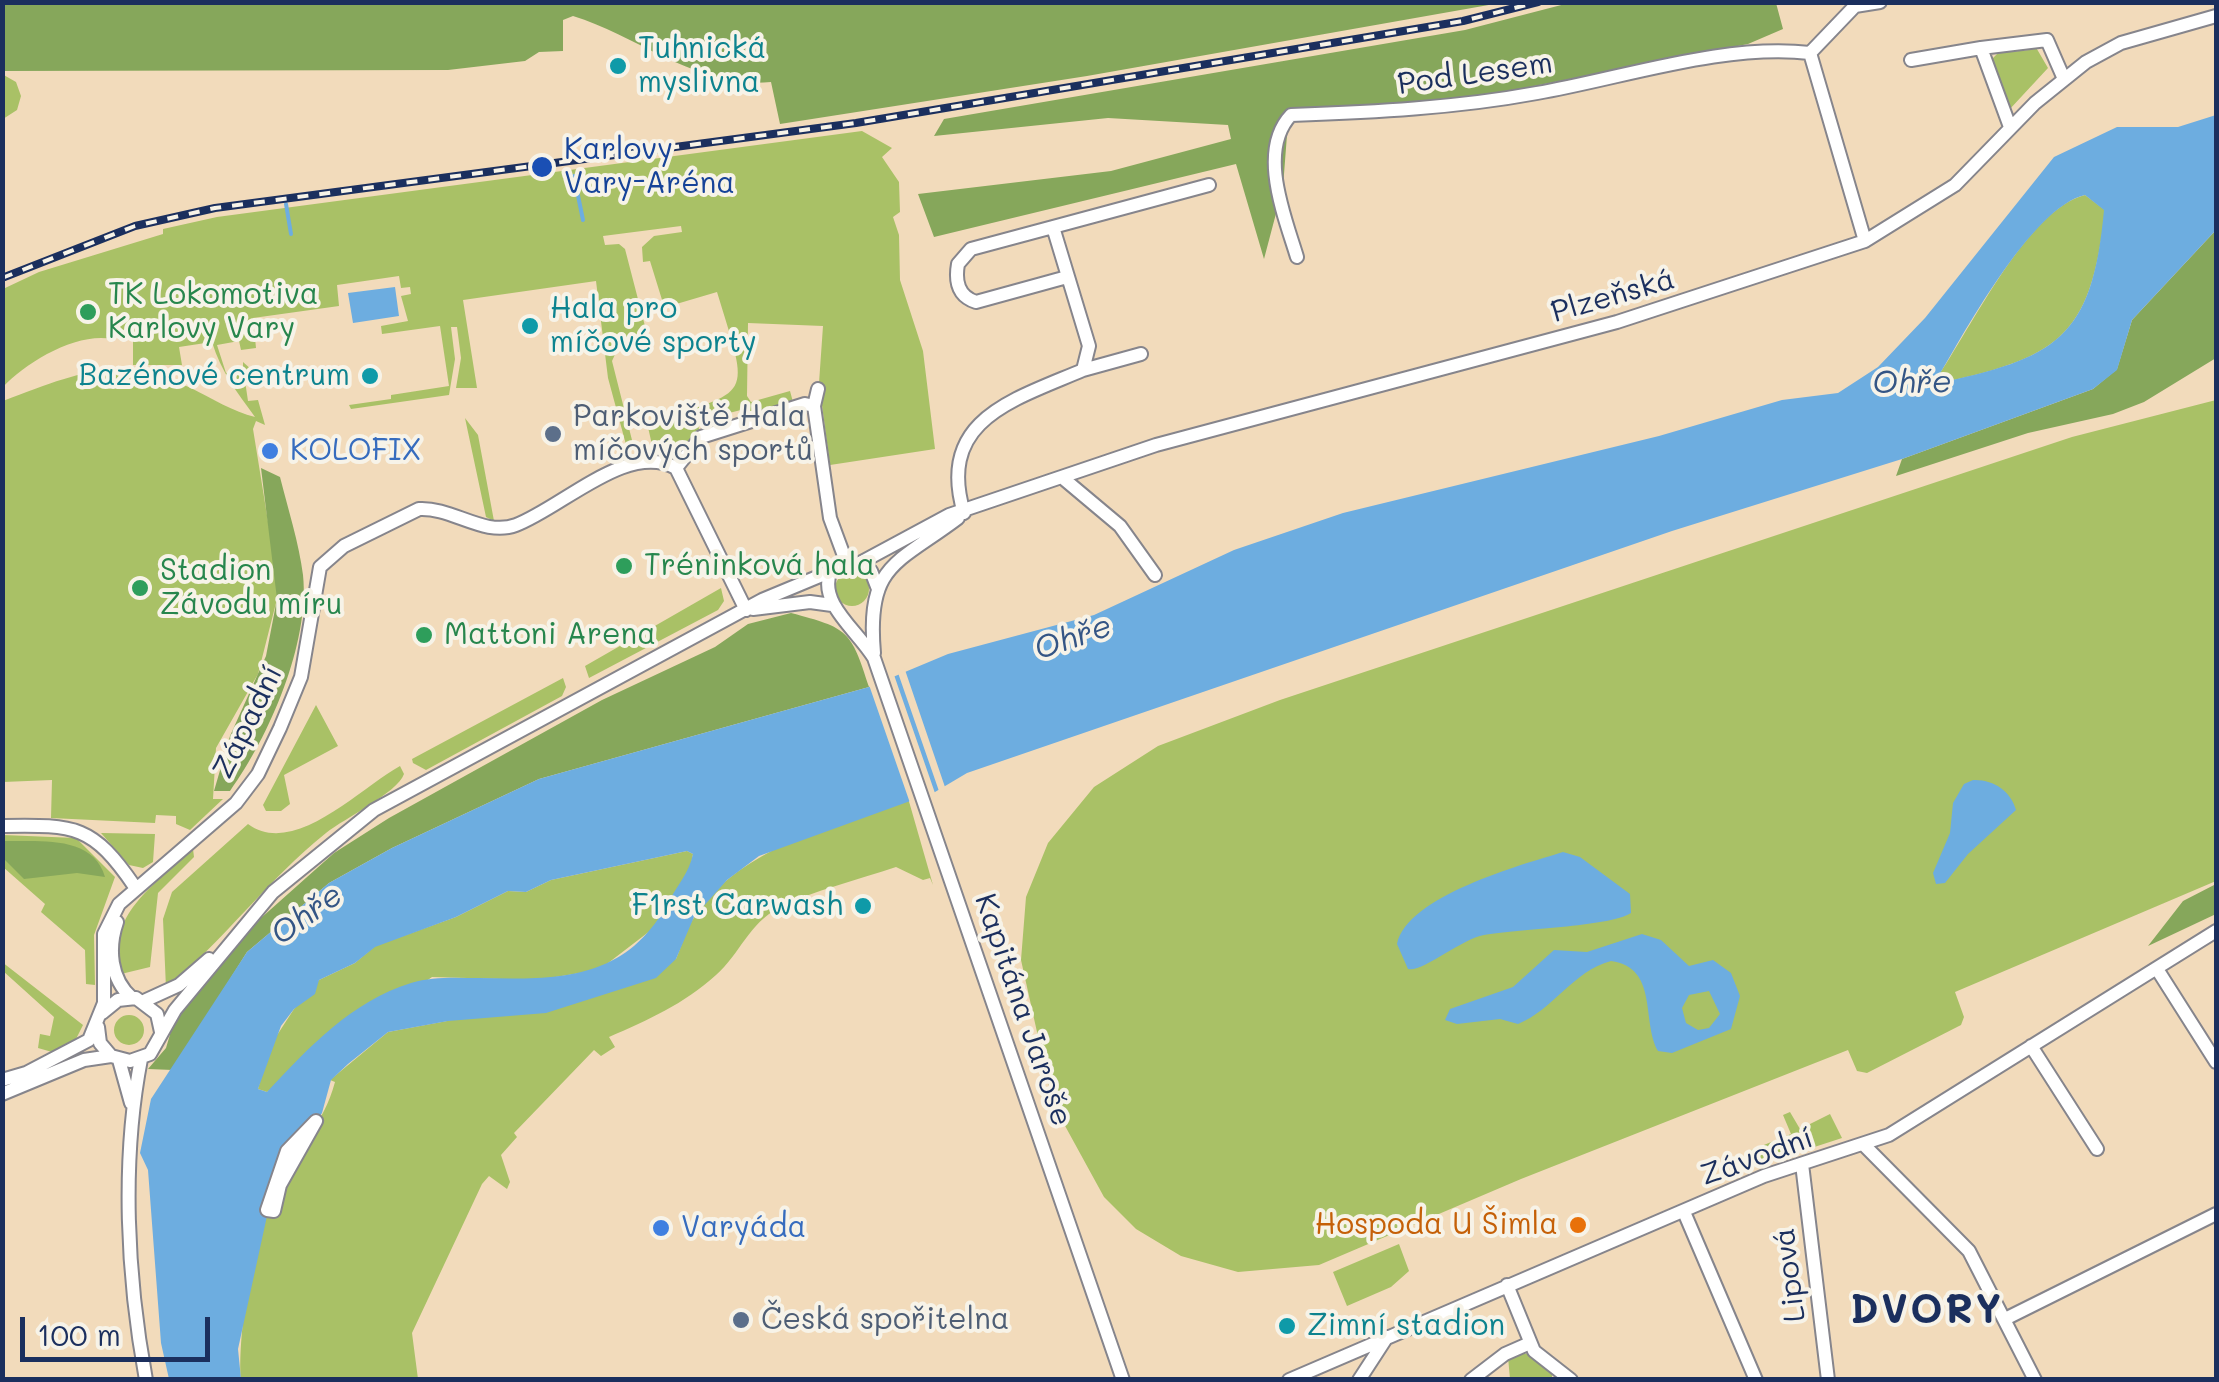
<!DOCTYPE html>
<html>
<head>
<meta charset="utf-8">
<style>
  body { margin:0 }
  #map { position:relative; width:2219px; height:1382px; overflow:hidden; background:#f2dbbb; font-family:Mali,sans-serif }
  canvas { display:block }
  .frame { position:absolute; inset:0; border:5px solid #1b2f5e; pointer-events:none }
  .scale { position:absolute; left:20px; top:1317px; width:190px; height:45px; box-sizing:border-box; border:5px solid #1b2f5e; border-top:0; padding-left:12px; font-size:30px; line-height:35px; white-space:nowrap; color:#1b2f5e; -webkit-text-stroke:8px #f7f3e8; paint-order:stroke }
</style>
</head>
<body>
<div id="map">
<canvas width="2219" height="1382"></canvas>
<div class="frame"></div>
<div class="scale">100 m</div>
</div>
<script>
const ctx = document.querySelector('canvas').getContext('2d');
ctx.lineJoin = 'round';
function fill(path, color) {
  ctx.fillStyle = color;
  ctx.fill(path, 'evenodd');
}
function stroke(path, color, width, dash) {
  ctx.strokeStyle = color;
  ctx.lineWidth = width;
  ctx.lineCap = dash ? 'butt' : 'round';
  ctx.setLineDash(dash || []);
  ctx.stroke(path);
}
function label(font, color, halo, rows, align = 'center') {
  ctx.font = font + ' Mali,sans-serif';
  ctx.lineWidth = 8;
  ctx.setLineDash([]);
  ctx.textBaseline = 'middle';
  ctx.strokeStyle = halo;
  ctx.fillStyle = color;
  for (const [text, x, y, turn = 0] of rows) {
    ctx.save();
    ctx.translate(x, y);
    ctx.rotate((+turn || 0) * Math.PI / 180);
    ctx.textAlign = isNaN(turn) ? turn : align;
    if (halo) ctx.strokeText(text, 0, 0);
    ctx.fillText(text, 0, 0);
    ctx.restore();
  }
}
const green = new Path2D(`
  M2034,44L2048,68L2009,110L1990,61L2003,48L2009,52L2029,50Z
  M2,74L16,82L21,96L17,110L3,119Z
  M862,131L892,148L882,157L899,182L900,212L893,217L899,235L900,280L923,351L935,449L830,465L819,383L823,326L748,323L747,396L751,402L790,391L793,402L751,418L749,408L697,421L701,437L683,454L653,449L647,423C755,389 750,401 717,292L656,310L655,306L663,303L650,261L643,262L642,247L654,236L682,232L681,226L603,236L605,245L619,244L625,249L646,330L642,338L618,348L612,361L634,448L628,452L608,378L596,281L463,300L477,388H456L461,358L457,327H451L455,359L449,395L351,409L349,405L391,399V395L449,386L440,326L382,334L381,326L408,321L401,296L411,294L410,287L401,288L399,276L337,285L339,306L253,318L256,348L241,350L239,341L217,345L226,373L243,370V362L253,371L244,374L248,401L258,400L265,425L256,421L253,429L277,577V599L258,674L216,748L213,799H223L190,830L176,824V816L156,815L155,823L51,818L52,780L3,782V401C76,374 114,354 191,388C211,398 234,412 255,417C237,392 221,372 212,342L179,347L182,365H133V335L113,334L112,339C77,332 26,362 3,387V289L39,272L163,234V229L217,217Z
  M2085,195L2105,210C2091,342 2055,358 1932,385C1967,337 2026,209 2085,195Z
  M2216,400V881L1955,992L1964,1017L1961,1025L1867,1073L1857,1071L1848,1050L1521,1179L1319,1265L1238,1272L1181,1256L1136,1229L1104,1197L1064,1124L1049,1086L1021,960L1026,897L1048,843L1094,787L1158,746L1280,700L2072,437Z
  M465,418L478,435L494,521L486,517Z
  M835 589a17 17 0 1 1 34 0a17 17 0 1 1-34 0Z
  M721,588L724,601L718,610L589,678L585,666Z
  M563,678L566,687L562,696L426,770L413,763L412,759Z
  M316,705L338,746L284,775L290,804L281,811H266L263,805Z
  M400,766L404,774C397,793 345,818 326,833C267,880 224,941 166,988L163,919L172,892L248,824C294,858 360,788 400,766Z
  M908,798L933,885L930,878L923,880L896,867C858,880 814,890 779,908C749,923 740,954 716,975C684,1004 648,1020 609,1037L615,1047L601,1056L594,1050L514,1133L517,1137L501,1155L510,1182L507,1189L489,1176L482,1184L412,1333L418,1379H241C237,1339 255,1216 276,1181C299,1143 323,1127 335,1082L330,1080L388,1032L447,1021L676,959C682,945 686,929 695,916C741,846 835,827 908,798Z
  M101,833L155,834L153,862L143,868L129,865Z
  M3,835L76,838L115,877L94,935L95,985L86,984L85,950L41,912L45,904L3,867Z
  M193,849L194,857L158,893L150,967L121,974C104,915 155,885 193,849Z
  M687,851L693,854L690,870L659,924L599,970L537,980L432,977L267,1092L258,1089L270,1046L294,1009L319,980L355,963L375,946L456,917L508,891L526,892L551,880Z
  M2,962L83,1025L73,1045L52,1052L38,1048L40,1034L50,1036L54,1017L3,971Z
  M114 1030a15 15 0 1 1 30 0a15 15 0 1 1-30 0Z
  M1790,1112L1800,1129L1830,1114L1842,1138L1756,1166L1749,1151L1791,1134L1783,1115Z
  M1399,1244L1409,1271L1391,1287L1347,1306L1333,1272Z
  M1517,1353L1529,1354L1552,1372V1379H1510L1508,1357Z`);
const forest = new Path2D(`
  M2,3L3,2L1500,3L1087,76L780,124L771,82C700,90 638,36 573,16L563,20V51L539,52L525,61L448,70L3,71Z
  M1569,3H1776L1783,29L1748,44L1519,89L1395,107L1289,109L1283,187L1264,259L1236,164L934,237L918,194L1111,171L1231,139L1228,125L1108,118L934,136L944,119L1465,30Z
  M2216,230V358L2144,402L2113,414L2028,433L1896,476L1902,459L2093,389L2117,369L2132,320Z
  M261,468L280,477C288,509 299,543 303,575C310,643 269,737 230,791H214L230,736L266,656L277,599Z
  M791,613C848,628 851,630 869,687L539,779L392,848L329,883L247,952L173,1070L148,1069L166,1048L174,1021L261,918L334,853L389,818L602,700L715,647L748,624Z
  M3,841C37,842 93,834 105,877L77,873L24,879L3,858Z
  M2216,884V914L2148,946L2183,901Z`);
const water = new Path2D(`
  M2216,115V230L2132,320L2117,370L2093,389L1902,459L1672,531L967,773L935,792L759,856L727,880L694,917L676,959L656,978L546,1013L448,1021L388,1032L348,1064L331,1080L322,1113L274,1184L238,1349L241,1379H169L161,1343L148,1170L140,1153L151,1099L247,952L329,883L392,848L539,779L869,687L948,654L1094,615L1234,550L1343,513L1659,436L1782,400L1838,393L1878,367L1925,318L2054,157L2117,127H2178ZM2085,195L2104,210C2092,340 2056,358 1934,384C1962,337 2031,207 2085,195ZM687,851L693,854C689,873 678,884 669,901C627,980 561,980 479,978C456,978 434,976 411,983C352,1001 308,1048 267,1092L258,1089L281,1026L294,1009L315,994L319,980L355,963L375,947L456,917L508,891L526,892L551,880Z
  M395,287L399,316L353,323L348,293Z
  M1973,780C1993,779 2011,791 2016,810L1968,854L1945,883L1936,884L1933,873L1950,833L1953,803L1964,784Z
  M1563,852L1580,857L1630,894L1631,913C1609,927 1516,929 1484,935C1461,939 1422,973 1408,969L1397,944C1407,896 1521,865 1563,852Z
  M1642,934L1661,940L1689,966L1713,960L1731,973L1740,996L1731,1029L1672,1053L1658,1051C1641,1020 1659,968 1611,961C1573,971 1553,1010 1518,1024L1500,1019L1457,1024L1445,1020L1450,1009L1513,987L1554,950L1587,952ZM1709,991L1720,1014L1709,1028L1698,1030L1686,1023L1682,1008L1689,995Z`);
const pier = new Path2D(`
  M904,667L946,790L940,794L897,670Z
  M893,672L936,796L910,803L868,682Z`);
const stream = new Path2D(`
  M574,176L583,220
  M286,204L291,234`);
const minor = new Path2D(`
  M1981,48L2047,40L2064,79
  M1810,53L1865,241
  M1810,53L1855,6L1880,2
  M1911,60L1981,48L2010,127
  M1053,227L971,249L958,264C955,281 958,296 976,302L1067,277
  M1297,257C1285,217 1257,151 1291,115C1373,112 1456,108 1537,93C1623,78 1724,43 1810,53
  M1083,370L1141,354
  M814,406L818,389
  M676,468L701,437L805,404L814,406L830,518L847,564
  M676,468L746,610
  M1064,479L1120,526L1155,575
  M964,513C936,420 1013,400 1083,370L1089,346L1053,227L1209,185
  M858,564L949,515L1156,445L1617,322L1865,241L1955,185L2035,103L2086,62L2121,43L2216,16
  M830,573C819,604 858,631 874,658L1123,1380
  M753,609L810,602L832,605
  M874,653C866,564 897,564 958,518
  M2,826C75,825 92,824 135,887
  M117,922C108,948 110,979 132,998
  M2157,969L2216,1062
  M144,1001L179,985L209,959
  M102,1013L118,1000L136,998L157,1014L161,1032
  M98,1027L100,1043L111,1056L130,1061L150,1054L175,1010L273,892L374,810L762,600L851,563L871,571L878,589
  M2031,1046L2097,1149
  M141,1059C121,1162 127,1277 146,1380
  M119,1060L131,1103
  M2,1080L26,1073L89,1040L104,1003V934L119,904L236,803L258,774L280,728L301,677L320,567L344,546L419,509C452,507 484,537 516,525C563,507 628,441 676,468
  M2,1094L84,1060L111,1056
  M316,1121L280,1185L274,1211L267,1210L287,1151Z
  M1865,1146L1969,1251L2035,1380
  M1802,1164L1828,1380
  M1684,1212L1756,1380
  M1507,1285L1534,1351L1571,1380
  M2005,1319L2216,1214
  M1289,1380L1764,1176L1889,1135L2216,931
  M1359,1380L1387,1337
  M1471,1380L1505,1354L1530,1343`);
const rail = new Path2D(`
  M2,278L135,226L215,208L856,123L1463,21L1538,2`);
const markers = [
  [618,66,10,"#0f9aa8"],
  [542,167,12,"#1a4fb4"],
  [88,312,10,"#2e9e5b"],
  [530,326,10,"#0f9aa8"],
  [370,376,10,"#0f9aa8"],
  [553,434,10,"#5c6f8a"],
  [270,451,10,"#3f7fe0"],
  [624,566,10,"#2e9e5b"],
  [140,588,10,"#2e9e5b"],
  [424,635,10,"#2e9e5b"],
  [863,906,10,"#0f9aa8"],
  [1578,1225,10,"#e8710a"],
  [661,1228,10,"#3f7fe0"],
  [741,1320,10,"#5c6f8a"],
  [1287,1326,10,"#0f9aa8"]
];
const cultureNames = [
  ["Tuhnická",638,49],
  ["myslivna",638,83],
  ["Hala pro",550,309],
  ["míčové sporty",550,343],
  ["Bazénové centrum",350,376,"right"],
  ["F1rst Carwash",843,906,"right"],
  ["Zimní stadion",1307,1326]
];
const streetNames = [
  ["Pod Lesem",1475,74,-8],
  ["Plzeňská",1613,296,-16],
  ["Západní",248,722,-64],
  ["Kapitána Jaroše",1023,1010,71],
  ["Závodní",1757,1157,-20],
  ["Lipová",1790,1275,-97]
];
const transitNames = [
  ["Karlovy",564,150],
  ["Vary-Aréna",564,184]
];
const leisureNames = [
  ["TK Lokomotiva",108,295],
  ["Karlovy Vary",108,329],
  ["Tréninková hala",644,566],
  ["Stadion",160,571],
  ["Závodu míru",160,605],
  ["Mattoni Arena",444,635]
];
const serviceNames = [
  ["Parkoviště Hala",573,417],
  ["míčových sportů",573,451],
  ["Česká spořitelna",761,1320]
];
const shopNames = [
  ["KOLOFIX",290,451],
  ["Varyáda",681,1228]
];
const foodNames = [
  ["Hospoda U Šimla",1558,1225]
];
const waterNames = [
  ["Ohře",1912,383,-1],
  ["Ohře",1073,638,-19],
  ["Ohře",307,915,-36]
];
const districtNames = [
  ["DVORY",1927,1311]
];
fill(green, '#a9c166');
fill(forest, '#86a75b');
fill(water, '#6dade0');
fill(pier, '#f2dbbb');
stroke(stream, '#6dade0', 4);
stroke(minor, '#86858c', 16);
stroke(minor, '#fff', 12);
stroke(rail, '#1b2f5e', 8);
stroke(rail, '#f7f3e8', 4, [11]);
for (const [x, y, r, color] of markers) {
  const dot = new Path2D();
  dot.arc(x, y, r, 0, 2 * Math.PI);
  ctx.fillStyle = color;
  ctx.fill(dot);
  stroke(dot, '#f7f3e8', 4);
}
label('30px', '#0d838f', '#f7f3e8', cultureNames, 'left');
label('30px', '#1b2f5e', '#f7f3e8', streetNames);
label('30px', '#164399', '#f7f3e8', transitNames, 'left');
label('30px', '#27864d', '#f7f3e8', leisureNames, 'left');
label('30px', '#4e5e75', '#f7f3e8', serviceNames, 'left');
label('30px', '#366cbe', '#f7f3e8', shopNames, 'left');
label('30px', '#c56008', '#f7f3e8', foodNames, 'right');
label('italic 32px', '#345585', '#f7f3e8', waterNames);
ctx.letterSpacing = '2.5px';
label('bold 40px', '#1b2f5e', '#f7f3e8', districtNames);
ctx.letterSpacing = '0px';
</script>
</body>
</html>
